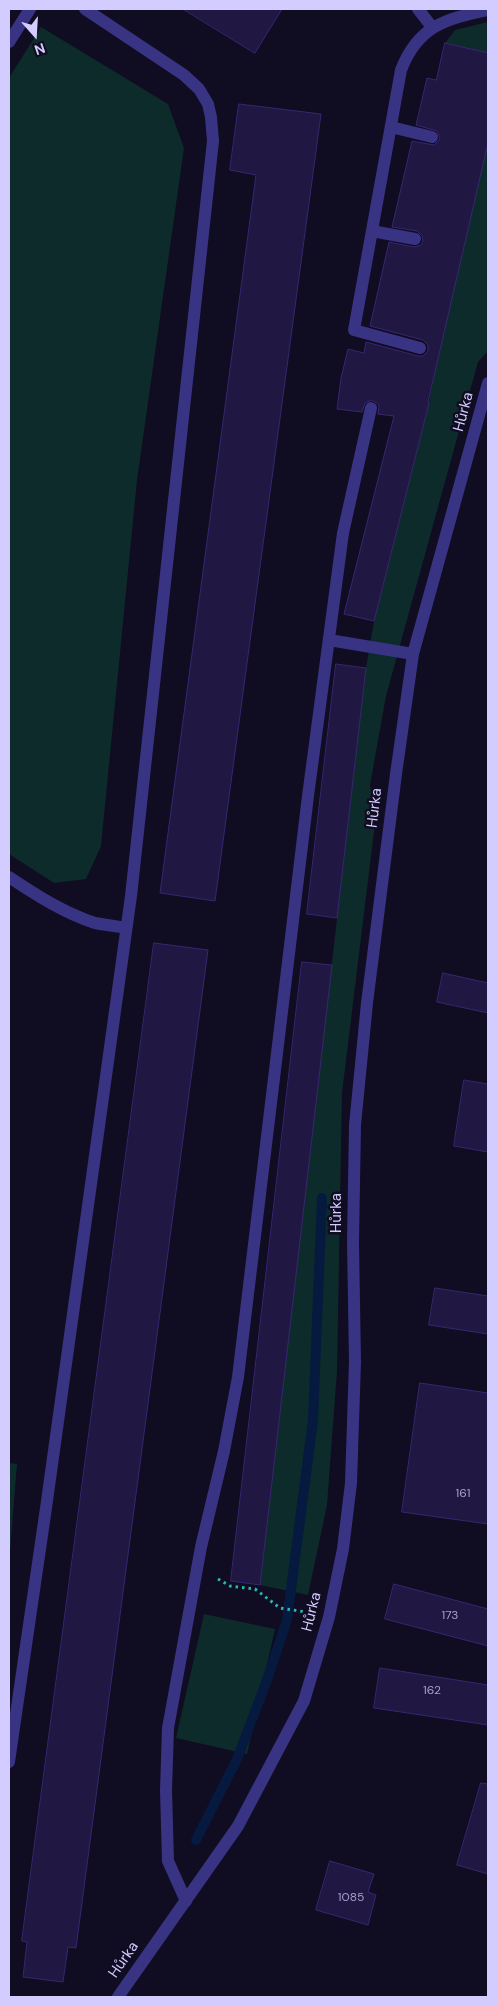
<!DOCTYPE html>
<html>
<head>
<meta charset="utf-8">
<style>
  body { margin:0 }
  #map { position:relative; width:497px; height:2006px; overflow:hidden; background:#100c21; font-family:"DM Sans",sans-serif }
  canvas { display:block }
  .frame { position:absolute; inset:0; border:10px solid #d2ccff; pointer-events:none }
  .north { position:absolute; left:10px; top:10px; width:50px; height:50px; -webkit-text-stroke:4px #100c21; paint-order:stroke; rotate:161deg; font-size:14px; font-weight:700; line-height:20px; text-align:center; color:#d2ccff }
  .north::after { content:''; display:block; margin:auto; width:18px; height:22px; background:#d2ccff; clip-path:polygon(50% 0,100% 100%,50% 72%,0 100%) }
</style>
</head>
<body>
<div id="map">
<canvas width="497" height="2006"></canvas>
<div class="frame"></div>
<div class="north">N</div>
</div>
<script>
const ctx = document.querySelector('canvas').getContext('2d');
ctx.lineJoin = 'round';
function fill(path, color) {
  ctx.fillStyle = color;
  ctx.fill(path, 'evenodd');
}
function stroke(path, color, width, dash) {
  ctx.strokeStyle = color;
  ctx.lineWidth = width;
  ctx.lineCap = dash ? 'butt' : 'round';
  ctx.setLineDash(dash || []);
  ctx.stroke(path);
}
function label(font, color, halo, rows, align = 'center') {
  ctx.font = font + ' "DM Sans",sans-serif';
  ctx.lineWidth = 5;
  ctx.setLineDash([]);
  ctx.textBaseline = 'middle';
  ctx.strokeStyle = halo;
  ctx.fillStyle = color;
  for (const [text, x, y, turn = 0] of rows) {
    ctx.save();
    ctx.translate(x, y);
    ctx.rotate((+turn || 0) * Math.PI / 180);
    ctx.textAlign = isNaN(turn) ? turn : align;
    if (halo) ctx.strokeText(text, 0, 0);
    ctx.fillText(text, 0, 0);
    ctx.restore();
  }
}
const green = new Path2D(`
  M488,22V53L445,43L455,30Z
  M41,27L168,104L184,148L137,480L101,846L86,879L54,883L9,854V78Z
  M488,141V351L478,362L386,696L370,785L376,815L342,1093L337,1371L327,1505L308,1595L260,1585L366,668L374,621L429,403L435,370Z
  M9,1463L17,1464L9,1564Z
  M204,1614L275,1629L247,1754L176,1738Z`);
const stream = new Path2D(`
  M196,1840L237,1759L267,1680L287,1620L313,1420L322,1198`);
const building = new Path2D(`
  M183,9H282L255,53Z
  M445,43L488,53V143L440,350L428,402L429,403L374,621L344,614L394,416L378,414L379,405L372,400L365,403L362,412L337,409L341,378L348,349L364,353L366,342L418,356H423L428,351V345L423,340L370,326L389,242L414,247L421,245L423,241L422,236L417,231L392,227L412,141L434,145L440,139L437,131L416,125L427,78L436,80Z
  M239,104L321,114L215,901L160,893L256,175L230,170Z
  M336,664L366,668L337,918L307,914Z
  M154,943L208,950L76,1948L68,1947L63,1982L23,1977L27,1942L22,1941Z
  M302,962L332,965L260,1585L231,1581Z
  M443,973L488,983V1013L437,1002Z
  M464,1080L488,1084V1152L454,1146Z
  M435,1288L488,1296V1334L429,1325Z
  M420,1383L488,1393V1524L402,1512Z
  M394,1584L488,1609V1646L385,1619Z
  M380,1668L488,1685V1725L374,1708Z
  M481,1783L488,1784V1874L457,1865Z
  M330,1861L374,1874L368,1892L376,1895L368,1925L316,1910Z`);
const path = new Path2D(`
  M218,1579L230,1586L255,1589L280,1608L306,1612`);
const service = new Path2D(`
  M418,9L432,27
  M9,42L30,9
  M391,127L432,137
  M372,231L415,239
  M420,348L354,330L401,70C418,26 445,19 488,10
  M329,640L413,654
  M9,877C36,895 64,913 95,923C105,925 116,926 126,928
  M9,1762L46,1508L131,896L213,141L211,117L208,104L199,89L184,75L85,9
  M186,1901L168,1861L166,1790L168,1728L201,1547L224,1451L238,1377L308,796L343,533L371,408`);
const minor = new Path2D(`
  M118,1997L238,1826L304,1701L329,1617L343,1549L351,1483L355,1362L353,1242L355,1125L367,1003L396,774L413,654L488,383`);
const numberNames = [
  ["161",463,1494],
  ["173",450,1616],
  ["162",432,1691],
  ["1085",351,1898]
];
const streetNames = [
  ["Hůrka",464,412,-75],
  ["Hůrka",375,808,-83],
  ["Hůrka",337,1213,-90],
  ["Hůrka",312,1612,-76],
  ["Hůrka",124,1960,-55]
];
fill(green, '#0e2b2b');
stroke(stream, '#061a3f', 10);
fill(building, '#201743');
stroke(building, '#372770', 1);
stroke(path, '#27b8b2', 3, [2.5, 4]);
stroke(service, '#383483', 12);
stroke(minor, '#383483', 12);
label('12px', '#a69fd0', null, numberNames);
label('15px', '#d2ccff', '#100c21', streetNames);
</script>
</body>
</html>
